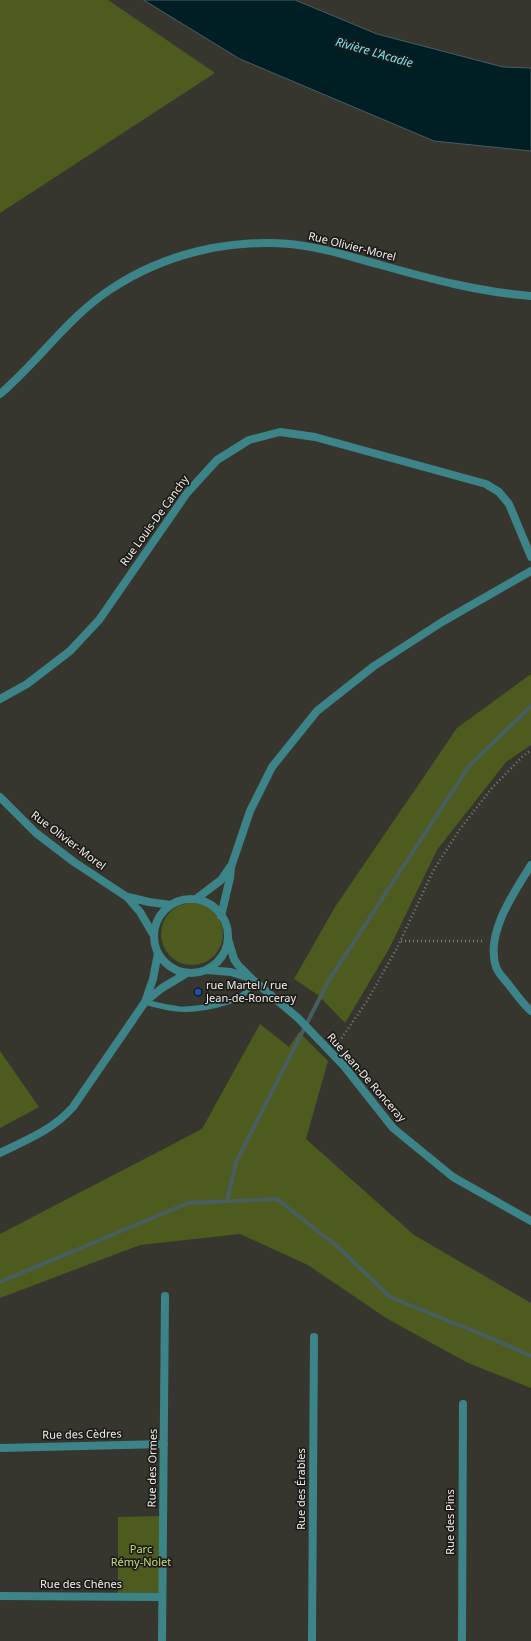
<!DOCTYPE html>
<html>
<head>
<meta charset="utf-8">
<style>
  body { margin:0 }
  canvas { display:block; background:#36352e }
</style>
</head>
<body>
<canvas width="531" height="1641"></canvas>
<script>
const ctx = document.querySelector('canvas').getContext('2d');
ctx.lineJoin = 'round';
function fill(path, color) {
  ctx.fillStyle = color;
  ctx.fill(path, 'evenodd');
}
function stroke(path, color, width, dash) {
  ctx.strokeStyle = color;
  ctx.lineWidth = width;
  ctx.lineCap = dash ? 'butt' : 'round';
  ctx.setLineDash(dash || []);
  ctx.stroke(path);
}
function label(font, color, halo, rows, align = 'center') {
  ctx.font = font + ' "Noto Sans",sans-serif';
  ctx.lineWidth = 3.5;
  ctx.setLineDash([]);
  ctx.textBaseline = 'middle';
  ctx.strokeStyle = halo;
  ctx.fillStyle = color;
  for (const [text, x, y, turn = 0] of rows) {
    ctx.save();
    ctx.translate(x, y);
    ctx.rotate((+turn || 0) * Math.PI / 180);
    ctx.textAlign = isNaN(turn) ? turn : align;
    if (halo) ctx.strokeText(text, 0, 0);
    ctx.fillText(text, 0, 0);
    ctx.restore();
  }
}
const green = new Path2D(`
  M0,0H108L215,73L0,213Z
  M531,674V745L506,762L437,850L389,949L345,1023L318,995L294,979L335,907L457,728Z
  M161 934a31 31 0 1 1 62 0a31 31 0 1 1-62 0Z
  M260,1024L289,1047L299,1032L328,1061L306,1139L414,1235L531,1303V1388L468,1363L386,1318L308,1265L240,1234L140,1245L0,1298V1234L202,1129Z
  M0,1051L39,1107L0,1128Z
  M163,1516L162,1597H118V1517Z`);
const water = new Path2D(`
  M144,0H295L377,34L503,67L531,68V151L434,141L240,59Z`);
const stream = new Path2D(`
  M227,1201L236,1162L329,980L469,766L531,706
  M0,1282L188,1203L277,1199L338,1247L390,1297L486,1336L531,1356`);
const path = new Path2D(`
  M401,941H485
  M337,1045L367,1001L397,948L433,871L460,829L492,788L523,756L531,750`);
const service = new Path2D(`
  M145,1002C156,1005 167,1008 179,1009C196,1010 236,1004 247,991C249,988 251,983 252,979`);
const minor = new Path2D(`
  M0,394C39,361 68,317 111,289C164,254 227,239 290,244C321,247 351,257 381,265C430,279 480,292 531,296
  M0,699L27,684L70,651L99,620L187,493L217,460L249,440L280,432L315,437L486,484L499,492L509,504L531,557
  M0,797L36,833L74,862L127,897L140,912L153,934
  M531,865C514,893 485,933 496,967C498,973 505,980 509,985C516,994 522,1003 531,1011
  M128,897L149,902L171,905
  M196,899L221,880L230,867
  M154 936a37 37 0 1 1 74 0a37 37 0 1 1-74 0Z
  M221,916L230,878L231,867L250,811L272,767L317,711L374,666L442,622L531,571
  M228,939L234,959L238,965L252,979L298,1018L344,1066L393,1128L453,1177L531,1221
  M207,970L231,972L250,978
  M146,1001L162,988L187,973
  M0,1153C26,1140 53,1130 73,1107L145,1002L153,979L158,953
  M0,1448L164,1444
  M0,1596L162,1597
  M162,1641L165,1296
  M312,1641L314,1337
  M462,1641L463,1404`);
const markers = [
  [198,992,4,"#1a4fb4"]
];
const streetNames = [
  ["Rue Olivier-Morel",352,247,14],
  ["Rue Louis-De Canchy",155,521,-54],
  ["Rue Olivier-Morel",68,841,37],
  ["Rue Jean-De Ronceray",366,1078,49],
  ["Rue des Cèdres",82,1435,-1],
  ["Rue des Ormes",153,1468,-89],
  ["Rue des Érables",302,1489,-90],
  ["Rue des Pins",451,1522,-90],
  ["Rue des Chênes",81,1585]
];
const poiNames = [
  ["rue Martel / rue",206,986],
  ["Jean-de-Ronceray",206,999]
];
const parkNames = [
  ["Parc",141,1550],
  ["Rémy-Nolet",141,1563]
];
const waterNames = [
  ["Rivière L'Acadie",374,53,16]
];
fill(green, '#4d5b1e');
fill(water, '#001f25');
stroke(water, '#485d60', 1);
stroke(stream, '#485d60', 4);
stroke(path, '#7e7d77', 2.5, [1, 3]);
stroke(service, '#3c8488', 5.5);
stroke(minor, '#3c8488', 8);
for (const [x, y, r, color] of markers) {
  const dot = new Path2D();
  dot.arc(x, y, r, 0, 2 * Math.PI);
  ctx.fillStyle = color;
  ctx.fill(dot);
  stroke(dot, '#1d1c19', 1.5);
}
label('11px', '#f0efeb', '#1d1c19', streetNames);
label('11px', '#f0efeb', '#1d1c19', poiNames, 'left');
label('11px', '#c5df7b', '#1d1c19', parkNames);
label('italic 12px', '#78e4f7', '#1d1c19', waterNames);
</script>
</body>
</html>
